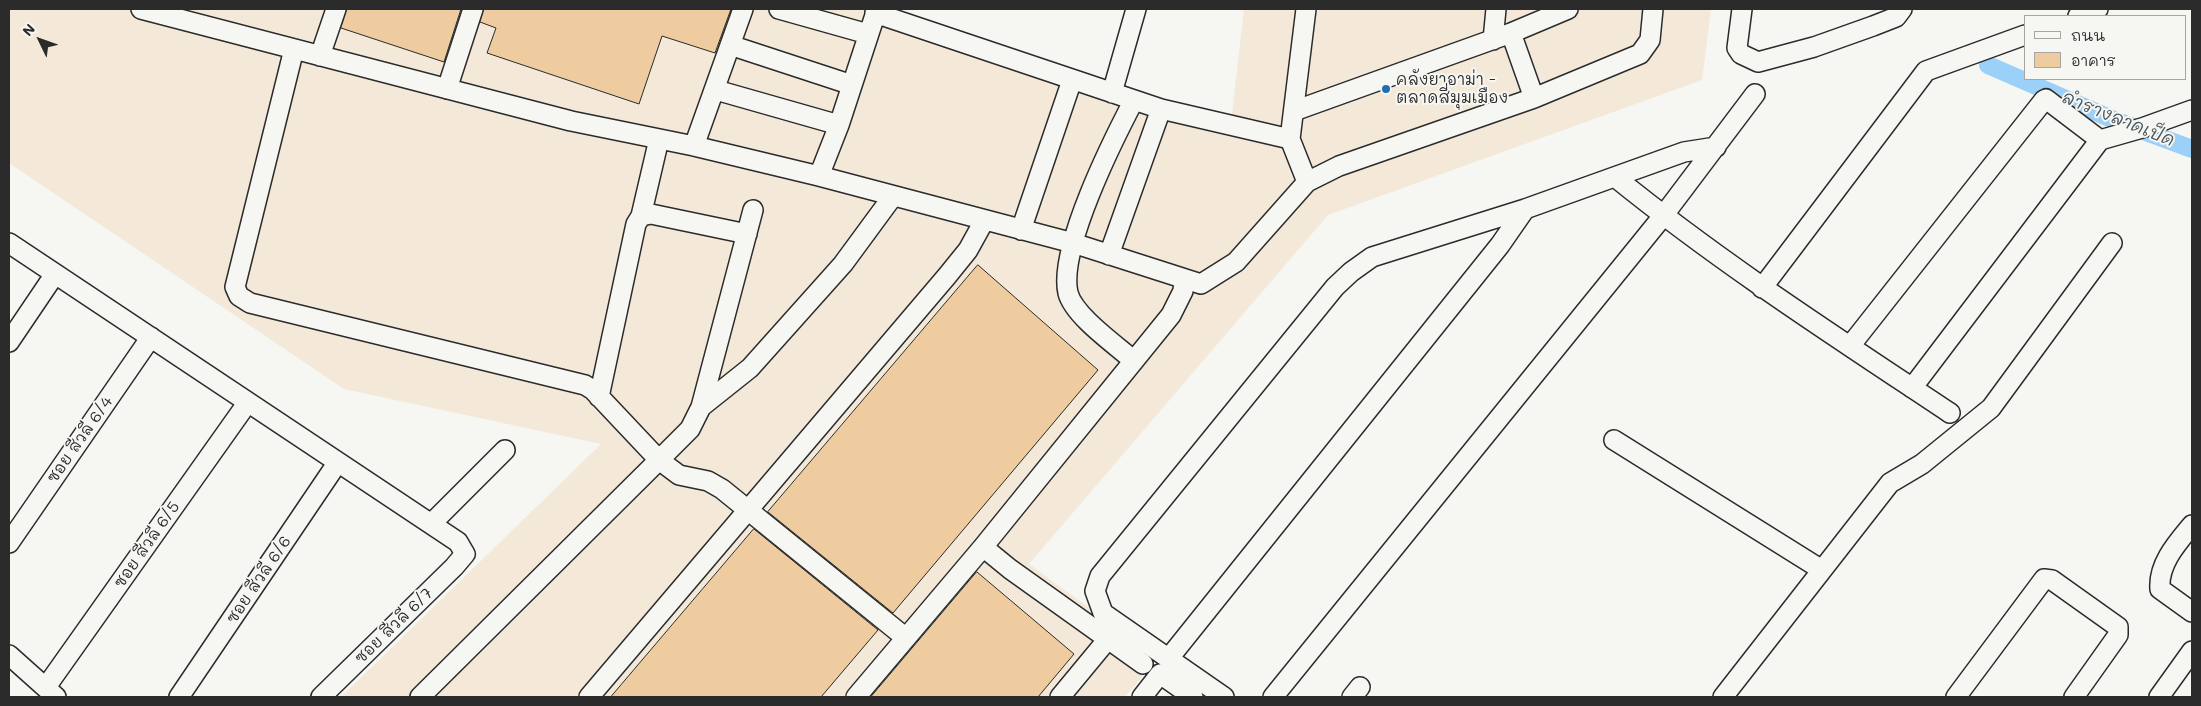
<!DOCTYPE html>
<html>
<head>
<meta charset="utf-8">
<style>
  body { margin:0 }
  #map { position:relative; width:2201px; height:706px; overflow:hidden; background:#f6f6f2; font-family:Mali,"Playpen Sans Thai",sans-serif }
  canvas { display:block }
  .frame { position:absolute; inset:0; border:10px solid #2b2b2b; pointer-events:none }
  .legend { position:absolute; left:2024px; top:15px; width:162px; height:65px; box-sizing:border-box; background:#f6f6f2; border:1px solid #a5a5a2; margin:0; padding:6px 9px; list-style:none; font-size:15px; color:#2b2b2b }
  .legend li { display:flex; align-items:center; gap:10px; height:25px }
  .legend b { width:25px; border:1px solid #a5a5a2 }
  .north { position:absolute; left:15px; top:15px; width:50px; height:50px; -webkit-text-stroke:4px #f6f6f2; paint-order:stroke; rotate:312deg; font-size:14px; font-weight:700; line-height:20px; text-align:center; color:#2b2b2b }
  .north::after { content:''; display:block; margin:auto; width:18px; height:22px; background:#2b2b2b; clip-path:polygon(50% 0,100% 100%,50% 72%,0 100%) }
</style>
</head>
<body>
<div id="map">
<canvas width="2201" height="706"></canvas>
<div class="frame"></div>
<ul class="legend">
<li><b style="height:6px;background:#f6f6f2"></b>ถนน</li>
<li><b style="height:14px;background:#eecca0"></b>อาคาร</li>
</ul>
<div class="north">N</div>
</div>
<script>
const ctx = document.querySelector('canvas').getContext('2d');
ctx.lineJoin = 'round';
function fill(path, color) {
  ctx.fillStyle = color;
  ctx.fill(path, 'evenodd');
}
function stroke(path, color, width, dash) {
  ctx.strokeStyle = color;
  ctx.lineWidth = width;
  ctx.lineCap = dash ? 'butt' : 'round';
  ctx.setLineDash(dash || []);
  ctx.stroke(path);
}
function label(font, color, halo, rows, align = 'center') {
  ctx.font = font + ' Mali,"Playpen Sans Thai",sans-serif';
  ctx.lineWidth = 4;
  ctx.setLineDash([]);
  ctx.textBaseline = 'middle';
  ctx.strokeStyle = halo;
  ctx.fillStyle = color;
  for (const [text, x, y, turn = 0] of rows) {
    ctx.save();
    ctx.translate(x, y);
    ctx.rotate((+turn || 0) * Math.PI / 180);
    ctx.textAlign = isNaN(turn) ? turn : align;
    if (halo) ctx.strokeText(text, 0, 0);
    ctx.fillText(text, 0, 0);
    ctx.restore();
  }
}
const built = new Path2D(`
  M9,9H890V10L1231,122L1244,9H1711L1702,80L1328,215L1029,564L1158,658L1125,697H341L601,444L344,389L9,163Z`);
const canal = new Path2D(`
  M1988,65L2114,120L2192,149`);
const building = new Path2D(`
  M347,9H461L444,62L341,28Z
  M484,9H731L715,53L662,36L639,104L487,53L496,28L480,22Z
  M978,265L1098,370L893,613L768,512Z
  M754,529L878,630L821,697H611Z
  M977,572L1074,654L1038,697H871Z`);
const minor = new Path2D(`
  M141,9L571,121L694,146L819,176L1073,243L1201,284L1236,262L1307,182L1290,139L1306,9
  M779,9L868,34
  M1742,9L1737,48L1741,54L1758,62L1814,47L1873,26L1896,17L1902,9
  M875,13L1161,109L1290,139
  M2078,16L2098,9
  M1511,33L1534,98
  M1493,40L1496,9
  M730,45L852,85
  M294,49L235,287L239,296L250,303L585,385L593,390L659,460L420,697
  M320,56L336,9
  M447,89L473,9
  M716,90L839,125
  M1112,93L1136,9
  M1294,111L1511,33L1568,9
  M694,146L743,9
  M819,176L839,125L877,9
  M1615,177C1721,263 1836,337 1950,413
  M1307,182L1339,166L1534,98L1640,54L1650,40L1653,9
  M753,210L701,407L690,429L659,460L679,475L708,481L722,489L906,638
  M641,216L659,139
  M1021,230L1072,80
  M9,243L458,542L465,554L454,567L321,697
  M1109,255L1161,109
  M1762,288L1926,71L2025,35
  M9,342L55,274
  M1850,346L2044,100L2046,99L2100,140
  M1134,361C1116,345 1074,316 1068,293C1058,249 1113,140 1134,100
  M1912,388L2100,140L2142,128L2192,110
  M599,397L636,224L641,216L651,214L747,234
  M701,407L750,368L843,264L893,196
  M1614,440L1822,570
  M431,524L505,450
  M2192,525C2177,543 2158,564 2160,589L2192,612
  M9,543L151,337
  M983,547L1010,569L1143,664
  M9,655L56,697
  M1169,658L1500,245L1525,209
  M46,687L248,402
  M179,697L338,462
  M589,697L947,276L968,250L984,221
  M856,697L983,547L1171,315L1183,291L1184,279
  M1060,697L1108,639
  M1142,697L1160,674L1193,697
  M1224,697L1103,613L1095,591L1100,576L1335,287L1351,272L1372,257L1525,209L1684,152L1716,147
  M1273,697L1663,216L1755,94
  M1352,697L1360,687
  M1723,697L1890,483L1922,464L1991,408L2112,243
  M1956,697L2044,579L2052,580L2118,627V635L2074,697
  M2159,697L2192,651`);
const markers = [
  [1386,89,5,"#1f6fb2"]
];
const poiNames = [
  ["คลังยาอาม่า -",1396,80],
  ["ตลาดสี่มุมเมือง",1396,98]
];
const streetNames = [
  ["ซอย สีวลี 6/4",80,440,-55],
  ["ซอย สีวลี 6/5",147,545,-55],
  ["ซอย สีวลี 6/6",259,580,-56],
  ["ซอย สีวลี 6/7",394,626,-44]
];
const waterNames = [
  ["ลำรางลาดเป็ด",2118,119,22]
];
fill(built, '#f4e9d9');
stroke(canal, '#9bd0f9', 18);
fill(building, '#eecca0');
stroke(building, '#2b2b2b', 1);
stroke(minor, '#2b2b2b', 22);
stroke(minor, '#f6f6f2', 19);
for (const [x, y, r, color] of markers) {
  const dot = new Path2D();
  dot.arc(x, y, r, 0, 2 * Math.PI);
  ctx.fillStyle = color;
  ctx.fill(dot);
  stroke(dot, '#f6f6f2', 2);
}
label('16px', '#2b2b2b', '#f6f6f2', poiNames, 'left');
label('16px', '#2b2b2b', '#f6f6f2', streetNames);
label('italic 18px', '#47545e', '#f6f6f2', waterNames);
</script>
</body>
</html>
